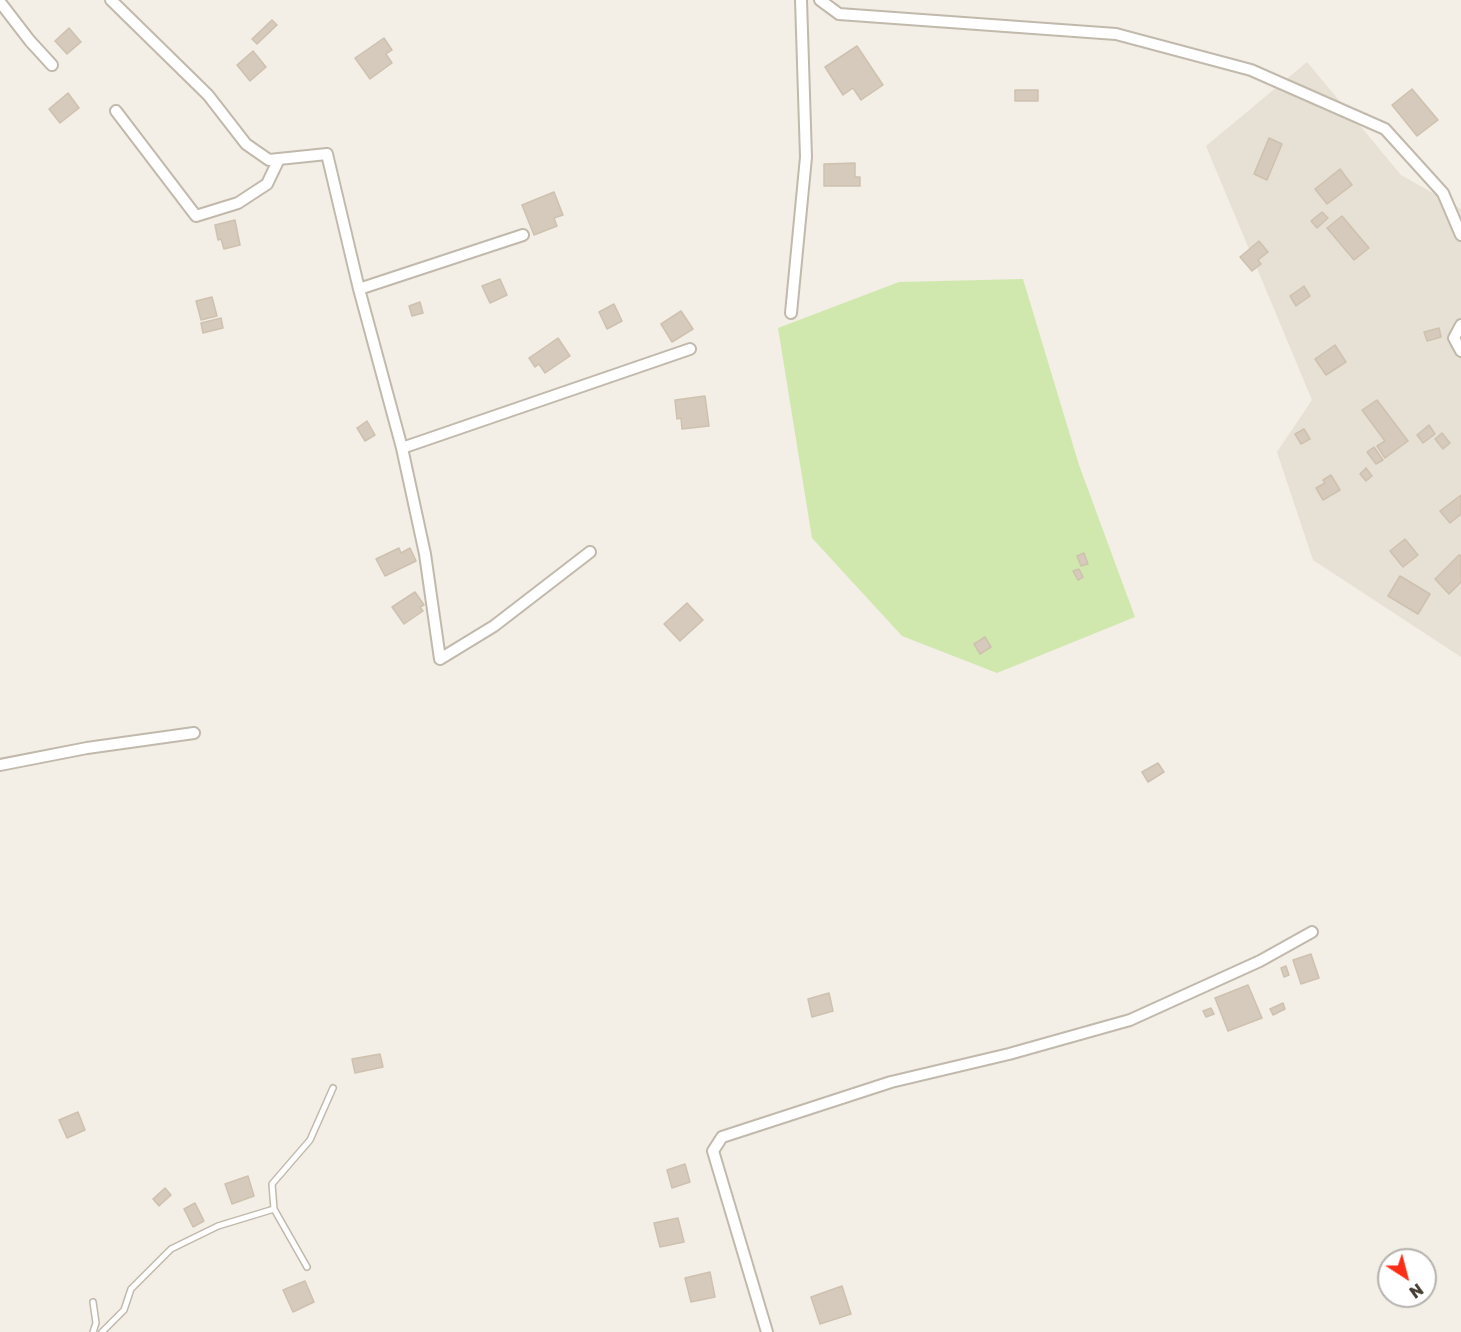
<!DOCTYPE html>
<html>
<head>
<meta charset="utf-8">
<style>
  body { margin:0 }
  #map { position:relative; width:1461px; height:1332px; overflow:hidden; background:#f3eee6; font-family:"Golos Text",sans-serif }
  canvas { display:block }
  .north { position:absolute; left:1377px; top:1248px; width:60px; height:60px; box-sizing:border-box; background:#fff; border:2px solid #b5b2ae; border-radius:50%; rotate:144deg; font-size:16px; font-weight:700; line-height:24px; text-align:center; color:#463f35 }
  .north::after { content:''; display:block; margin:auto; width:21px; height:27px; background:#fa2e16; clip-path:polygon(50% 0,100% 100%,50% 72%,0 100%) }
</style>
</head>
<body>
<div id="map">
<canvas width="1461" height="1332"></canvas>
<div class="north">N</div>
</div>
<script>
const ctx = document.querySelector('canvas').getContext('2d');
ctx.lineJoin = 'round';
function fill(path, color) {
  ctx.fillStyle = color;
  ctx.fill(path, 'evenodd');
}
function stroke(path, color, width, dash) {
  ctx.strokeStyle = color;
  ctx.lineWidth = width;
  ctx.lineCap = dash ? 'butt' : 'round';
  ctx.setLineDash(dash || []);
  ctx.stroke(path);
}
const residential = new Path2D(`
  M1307,62L1401,175L1461,209V657L1313,560L1277,452L1312,400L1206,146Z`);
const green = new Path2D(`
  M1023,279L1079,465L1135,617L997,673L902,636L812,538L778,328L899,282Z`);
const building = new Path2D(`
  M272,20L277,25L257,44L252,39Z
  M69,28L81,42L67,54L55,41Z
  M384,38L392,50L386,54L392,63L370,79L355,58Z
  M857,46L883,85L861,100L853,88L843,95L825,67Z
  M253,51L266,67L250,81L237,65Z
  M1412,89L1438,120L1417,136L1392,105Z
  M1015,90H1038V101H1015Z
  M68,93L79,108L60,123L49,109Z
  M1269,138L1282,144L1267,180L1254,174Z
  M855,163V177H860V186H824V164Z
  M1340,169L1352,185L1327,204L1315,189Z
  M554,192L563,215L554,218L557,226L534,235L522,205Z
  M1322,212L1328,218L1317,228L1311,221Z
  M1342,216L1369,248L1354,260L1327,228Z
  M235,220L240,245L224,249L221,239L218,240L215,225Z
  M1259,241L1268,252L1258,260L1261,264L1252,271L1240,257Z
  M500,279L507,295L490,303L482,286Z
  M1304,286L1310,296L1296,306L1290,296Z
  M212,297L217,316L201,320L196,301Z
  M420,302L423,313L412,316L409,306Z
  M614,304L622,321L607,329L599,312Z
  M681,311L693,329L672,342L661,324Z
  M221,318L223,328L203,333L201,323Z
  M1439,328L1441,337L1427,341L1424,332Z
  M558,338L570,356L545,373L539,364L535,367L529,358Z
  M1335,345L1346,362L1326,375L1315,359Z
  M705,396L709,426L682,429L681,418L677,419L675,400Z
  M1377,400L1408,441L1385,458L1377,446L1385,441L1362,410Z
  M367,421L375,435L365,441L357,428Z
  M1429,425L1435,434L1423,443L1417,435Z
  M1304,429L1310,439L1301,444L1295,434Z
  M1442,433L1450,443L1443,449L1435,439Z
  M1374,447L1383,460L1376,464L1367,452Z
  M1366,468L1372,476L1366,481L1360,474Z
  M1331,475L1340,490L1323,500L1316,488L1325,483L1323,480Z
  M1461,495V514L1450,523L1440,511Z
  M1405,539L1418,555L1403,567L1390,551Z
  M399,548L401,553L410,548L416,561L385,576L376,559Z
  M1084,553L1088,564L1081,566L1077,556Z
  M1459,555L1461,556V582L1449,594L1435,579Z
  M1079,569L1083,577L1078,580L1073,571Z
  M1400,576L1430,594L1418,614L1388,596Z
  M415,592L424,605L420,607L423,611L404,624L392,607Z
  M687,603L703,620L680,641L664,624Z
  M985,637L991,647L980,654L974,644Z
  M1158,763L1164,772L1148,782L1142,772Z
  M1311,954L1319,978L1301,984L1293,960Z
  M1286,966L1289,975L1284,977L1281,968Z
  M1248,985L1262,1018L1228,1031L1215,998Z
  M829,993L833,1011L812,1017L808,999Z
  M1283,1003L1285,1009L1273,1015L1270,1009Z
  M1211,1008L1214,1014L1206,1017L1203,1011Z
  M380,1054L383,1067L355,1073L352,1059Z
  M78,1112L85,1130L67,1138L59,1120Z
  M685,1164L690,1182L672,1188L667,1170Z
  M248,1176L254,1196L232,1204L225,1184Z
  M165,1188L171,1195L159,1206L153,1199Z
  M195,1203L204,1221L193,1227L184,1209Z
  M678,1218L684,1242L660,1247L654,1223Z
  M710,1272L715,1297L691,1302L685,1278Z
  M305,1281L314,1302L293,1312L283,1290Z
  M842,1286L851,1314L820,1324L811,1297Z`);
const service = new Path2D(`
  M307,1267L274,1209L272,1184L310,1140L333,1088
  M93,1302L96,1323L93,1332
  M102,1332L124,1310L131,1289L171,1249L218,1226L274,1209`);
const minor = new Path2D(`
  M111,0L208,95L246,144L269,160L327,154L359,289L402,448L425,554L440,659L494,626L590,552
  M820,0L839,14L1116,34L1251,70L1385,129L1443,193L1461,235
  M0,2L30,41L52,65
  M116,111L196,216L238,203L267,184L279,159
  M359,289L523,235
  M791,313L806,157L801,0
  M1461,325L1454,338L1461,351
  M402,448L690,349
  M0,765L87,748L194,733
  M767,1332L713,1151L722,1137L891,1082L1009,1054L1130,1020L1260,961L1312,932`);
fill(residential, '#e7e0d4');
fill(green, '#d0e8ae');
fill(building, '#d5cabb');
stroke(building, '#cfc1af', 1.5);
stroke(service, '#c1b9ab', 8);
stroke(minor, '#c1b9ab', 14);
stroke(service, '#fff', 5);
stroke(minor, '#fff', 10);
</script>
</body>
</html>
